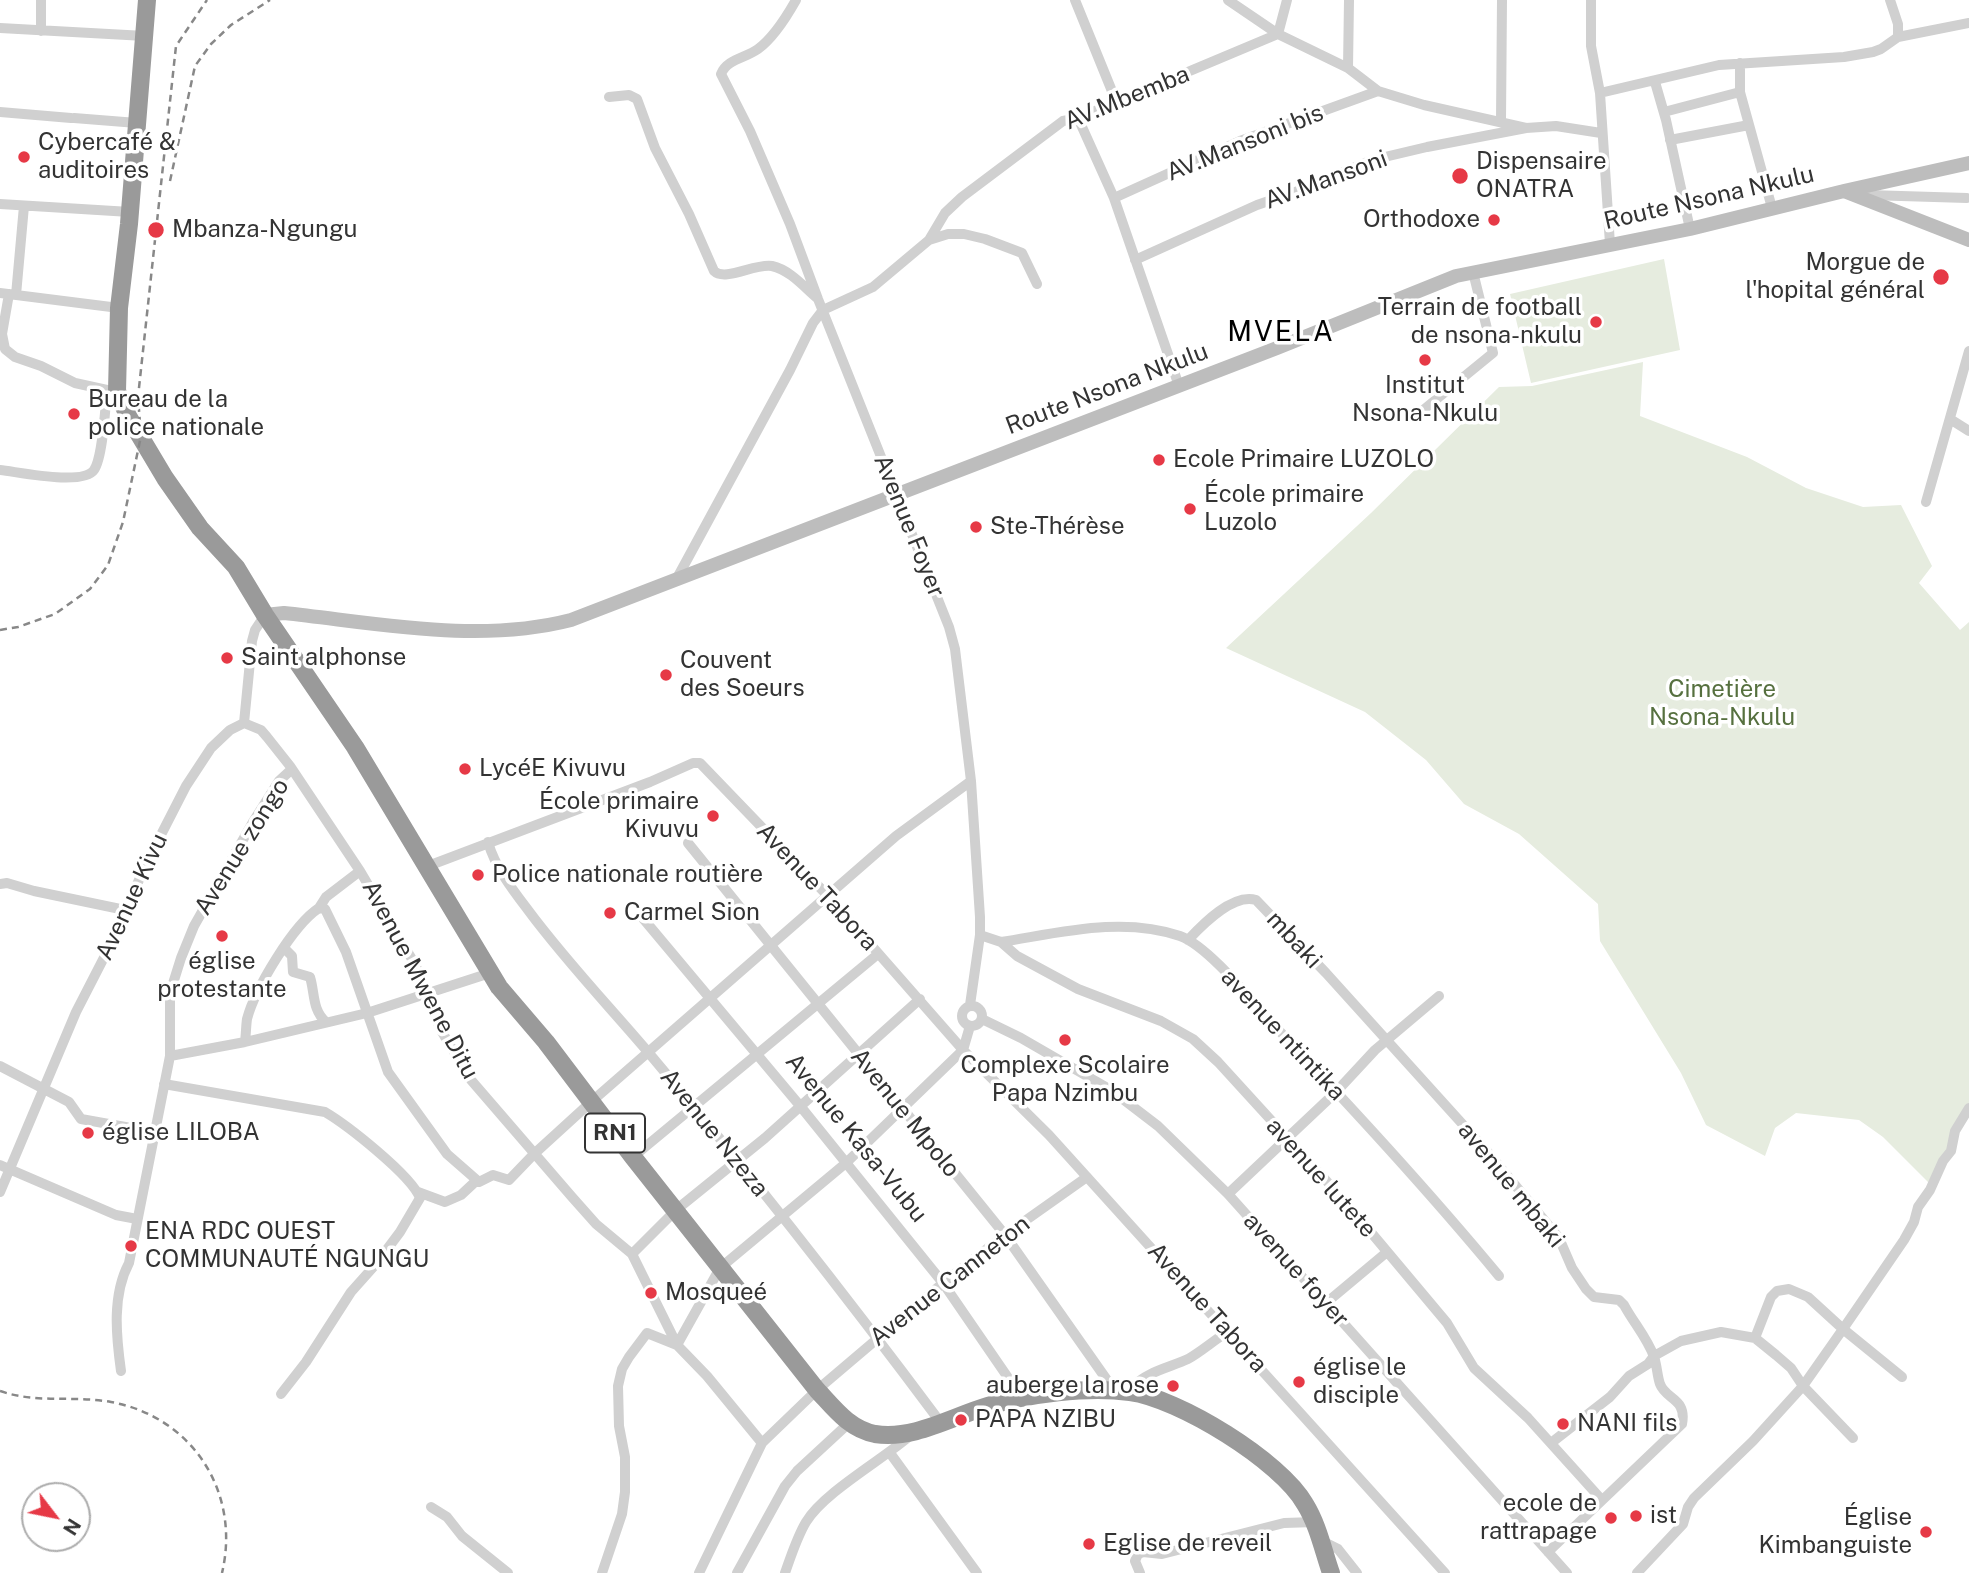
<!DOCTYPE html>
<html>
<head>
<meta charset="utf-8">
<style>
  body { margin:0 }
  #map { position:relative; width:1969px; height:1573px; overflow:hidden; background:#fff; font-family:"Public Sans",sans-serif }
  canvas { display:block }
  .north { position:absolute; left:21px; top:1482px; width:70px; height:70px; box-sizing:border-box; background:#fff; border:2px solid #adadad; border-radius:50%; rotate:122deg; font-size:19px; font-weight:700; line-height:28px; text-align:center; color:#333 }
  .north::after { content:''; display:block; margin:auto; width:24px; height:32px; background:#e63946; clip-path:polygon(50% 0,100% 100%,50% 72%,0 100%) }
</style>
</head>
<body>
<div id="map">
<canvas width="1969" height="1573"></canvas>
<div class="north">N</div>
</div>
<script>
const ctx = document.querySelector('canvas').getContext('2d');
ctx.lineJoin = 'round';
function fill(path, color) {
  ctx.fillStyle = color;
  ctx.fill(path, 'evenodd');
}
function stroke(path, color, width, dash) {
  ctx.strokeStyle = color;
  ctx.lineWidth = width;
  ctx.lineCap = dash ? 'butt' : 'round';
  ctx.setLineDash(dash || []);
  ctx.stroke(path);
}
function label(font, color, halo, rows, align = 'center') {
  ctx.font = font + ' "Public Sans",sans-serif';
  ctx.lineWidth = 7;
  ctx.setLineDash([]);
  ctx.textBaseline = 'middle';
  ctx.strokeStyle = halo;
  ctx.fillStyle = color;
  for (const [text, x, y, turn = 0] of rows) {
    ctx.save();
    ctx.translate(x, y);
    ctx.rotate((+turn || 0) * Math.PI / 180);
    ctx.textAlign = isNaN(turn) ? turn : align;
    if (halo) ctx.strokeText(text, 0, 0);
    ctx.fillText(text, 0, 0);
    ctx.restore();
  }
}
const green = new Path2D(`
  M1664,259L1680,350L1531,383L1510,294Z
  M1643,362L1640,416L1747,457L1806,488L1863,507L1901,505L1932,566L1919,583L1960,630L1969,622V1103L1955,1124L1947,1151L1929,1183L1883,1137L1859,1120L1796,1113L1775,1128L1765,1156L1706,1125L1681,1073L1600,941L1598,904L1519,834L1464,804L1426,760L1365,712L1226,648L1371,513L1499,387L1532,386Z`);
const street = new Path2D(`
  M41,0V31
  M796,0C787,16 773,38 758,49C746,58 727,59 721,74L750,131L790,224L818,299L949,627L955,649L971,781L980,917V935L970,1005
  M1075,0L1116,101
  M1228,0L1278,34L1348,68L1378,91L1424,105L1526,128L1556,126L1601,133
  M1591,0V46L1600,93L1610,244
  M1890,0L1898,24V37
  M0,28L145,36
  M1740,63V92L1772,208
  M1348,68L1349,0
  M1655,82L1666,120L1690,229
  M1600,93L1719,65L1844,57L1873,52L1881,49L1898,37L1969,23
  M609,97L629,95L637,99L655,148L689,214L714,271C725,282 755,263 772,266C790,270 804,287 817,298
  M0,112L71,118
  M1664,112L1740,92
  M74,118L137,123
  M1078,118L1114,198L1179,386
  M1501,121L1502,0
  M1670,140L1749,125
  M1861,197L1868,195L1967,198
  M1114,198L1240,141L1378,91
  M0,204L130,212
  M929,240L945,213L962,197L1063,121L1078,118L1278,34L1287,0
  M1135,260L1257,205L1298,191L1372,160L1427,147L1526,128
  M0,293L119,308
  M9,294L2,334L5,349L15,357L41,366L75,383L107,390
  M16,295L24,206
  M1422,411L1493,353L1473,272
  M1950,419L1969,431
  M0,470C19,472 83,486 94,470C103,457 105,409 107,390L117,391
  M1926,502L1969,351
  M676,580L790,370L813,323L823,310L873,287L929,240L948,234H964L985,239L1022,253L1037,284
  M244,723L261,730L267,737L290,766L360,871L416,966L425,995L442,1032L471,1080L572,1197L596,1224L632,1254L677,1345L707,1376L762,1443
  M244,723L252,641L255,630L265,615
  M488,842C495,867 512,889 528,910C565,960 608,1005 648,1052C750,1173 847,1297 941,1423
  M688,843L1005,1235L1114,1390
  M428,866L650,782L693,763H700L828,896L963,1050L846,1163L720,1268L677,1345L647,1333L629,1357L622,1369L618,1386L619,1426L625,1457V1492L622,1514L602,1573
  M0,884L7,883L34,891L125,910
  M319,908L326,897L360,871
  M641,916L801,1107L943,1283L1022,1398
  M980,935L1001,942L1017,956L1078,989L1161,1021L1193,1039L1218,1062L1343,1199L1447,1323L1474,1368L1528,1418L1601,1499
  M1188,940C1203,924 1233,893 1256,900L1326,973L1485,1149L1559,1238L1572,1268L1586,1289L1594,1297L1619,1300L1624,1305C1633,1322 1648,1339 1654,1357C1657,1365 1657,1375 1660,1384C1666,1400 1687,1398 1682,1424L1548,1552
  M1001,942C1059,933 1122,916 1180,936C1208,946 1251,1000 1272,1023C1350,1106 1427,1189 1499,1276
  M284,948L292,956L293,972L310,977C315,993 312,1010 326,1022
  M962 1016a10 10 0 1 1 20 0a10 10 0 1 1-20 0Z
  M982,1019L1021,1038L1111,1090L1158,1126L1228,1194L1567,1573
  M970,1026L963,1050L1049,1135L1445,1573
  M245,1042C246,1034 246,1026 247,1019C255,989 293,925 319,908L325,909L346,952L388,1072L447,1154L479,1182L493,1175L509,1180L534,1154L591,1102L896,836L971,781
  M170,1056L245,1042L367,1013L490,973
  M0,1066L69,1102L81,1119L153,1132
  M164,1084L325,1112C347,1125 411,1175 420,1198L400,1232L376,1264L351,1292L306,1362L281,1394
  M633,1157L878,954
  M0,1165L116,1215L137,1219
  M0,1192L76,1012L113,940L145,866L186,786L211,748L230,730L244,723
  M418,1192L445,1202L461,1195L476,1181
  M1228,1194L1336,1092L1375,1050L1439,996
  M632,1254L676,1210L765,1138L920,999
  M1326,1303L1387,1252
  M1755,1338L1771,1297L1777,1291L1789,1289L1808,1297L1843,1329L1902,1377
  M121,1371C116,1335 112,1295 129,1263L170,1056V993L181,958L194,926L253,822L279,781L292,769
  M1134,1392V1386C1146,1372 1171,1367 1188,1359C1202,1351 1214,1340 1229,1331
  M1551,1443L1610,1397L1629,1376L1648,1364L1654,1356L1681,1341L1721,1332L1755,1338L1776,1355L1791,1368L1803,1386L1853,1438
  M890,1453L977,1573
  M431,1507L447,1517L462,1536L508,1573
  M1320,1540L1338,1549L1357,1573
  M699,1573L762,1443L817,1390L943,1283L1005,1235L1087,1177
  M737,1573L785,1486L797,1471L849,1423
  M785,1573C791,1556 797,1537 806,1522C824,1492 884,1459 912,1434
  M1140,1573L1135,1561L1138,1554L1143,1552L1162,1554L1284,1523L1315,1522
  M1637,1573L1683,1524L1688,1507L1694,1498L1753,1441L1803,1386L1843,1329L1904,1240L1914,1222L1918,1207L1930,1190L1943,1161L1951,1151L1955,1131L1969,1108`);
const secondary = new Path2D(`
  M1844,191L1969,240
  M265,615L284,613C378,623 478,644 571,620L1277,348L1456,276L1690,229L1844,191L1969,163`);
const highway = new Path2D(`
  M147,0L129,224L119,308L117,391L128,416L165,478L200,528L236,567L265,615L355,747L499,987L546,1042L633,1157L817,1390C834,1408 849,1429 875,1434C914,1440 951,1417 988,1406C1029,1394 1087,1386 1130,1392C1178,1398 1281,1461 1305,1504C1318,1525 1323,1550 1331,1573`);
const rail = new Path2D(`
  M170,181L195,66L211,44L231,25L270,0
  M0,630L18,627L55,614L90,589L108,565L123,522L141,436L138,397L176,46L207,0
  M0,1391C38,1404 72,1395 111,1402C193,1417 241,1493 222,1573`);
const markers = [
  [24,157,7,"#e63946"],
  [1460,176,9,"#e63946"],
  [1494,220,7,"#e63946"],
  [156,230,9,"#e63946"],
  [1941,277,9,"#e63946"],
  [1596,322,7,"#e63946"],
  [1425,360,7,"#e63946"],
  [74,414,7,"#e63946"],
  [1159,460,7,"#e63946"],
  [1190,509,7,"#e63946"],
  [976,527,7,"#e63946"],
  [227,658,7,"#e63946"],
  [666,675,7,"#e63946"],
  [465,769,7,"#e63946"],
  [713,816,7,"#e63946"],
  [478,875,7,"#e63946"],
  [610,913,7,"#e63946"],
  [222,936,7,"#e63946"],
  [1065,1040,7,"#e63946"],
  [88,1133,7,"#e63946"],
  [131,1246,7,"#e63946"],
  [651,1293,7,"#e63946"],
  [1299,1382,7,"#e63946"],
  [1173,1386,7,"#e63946"],
  [961,1420,7,"#e63946"],
  [1563,1424,7,"#e63946"],
  [1636,1516,7,"#e63946"],
  [1611,1518,7,"#e63946"],
  [1926,1532,7,"#e63946"],
  [1089,1544,7,"#e63946"]
];
const shields = [
  [615,1133,60]
];
const shieldNames = [
  ["RN1",615,1133]
];
const streetNames = [
  ["AV.Mbemba",1127,98,-22],
  ["AV.Mansoni bis",1245,143,-22],
  ["AV.Mansoni",1326,180,-20],
  ["Route Nsona Nkulu",1709,198,-13],
  ["Route Nsona Nkulu",1107,389,-21],
  ["Avenue Foyer",909,526,68],
  ["Avenue zongo",242,847,-58],
  ["Avenue Tabora",817,887,47],
  ["Avenue Kivu",132,897,-65],
  ["mbaki",1294,940,47],
  ["Avenue Mwene Ditu",420,980,62],
  ["avenue ntintika",1283,1035,47],
  ["Avenue Mpolo",905,1113,51],
  ["Avenue Nzeza",714,1133,51],
  ["Avenue Kasa-Vubu",856,1138,51],
  ["avenue lutete",1321,1178,48],
  ["avenue mbaki",1511,1185,51],
  ["avenue foyer",1296,1270,48],
  ["Avenue Canneton",950,1281,-38],
  ["Avenue Tabora",1207,1308,48]
];
const poiNames = [
  ["Cybercafé &",38,143],
  ["auditoires",38,171],
  ["Dispensaire",1476,162],
  ["ONATRA",1476,190],
  ["Orthodoxe",1480,220,"right"],
  ["Mbanza-Ngungu",172,230],
  ["Morgue de",1925,263,"right"],
  ["l'hopital général",1925,291,"right"],
  ["Terrain de football",1582,308,"right"],
  ["de nsona-nkulu",1582,336,"right"],
  ["Institut",1425,386,"center"],
  ["Nsona-Nkulu",1425,414,"center"],
  ["Bureau de la",88,400],
  ["police nationale",88,428],
  ["Ecole Primaire LUZOLO",1173,460],
  ["École primaire",1204,495],
  ["Luzolo",1204,523],
  ["Ste-Thérèse",990,527],
  ["Saint alphonse",241,658],
  ["Couvent",680,661],
  ["des Soeurs",680,689],
  ["LycéE Kivuvu",479,769],
  ["École primaire",699,802,"right"],
  ["Kivuvu",699,830,"right"],
  ["Police nationale routière",492,875],
  ["Carmel Sion",624,913],
  ["église",222,962,"center"],
  ["protestante",222,990,"center"],
  ["Complexe Scolaire",1065,1066,"center"],
  ["Papa Nzimbu",1065,1094,"center"],
  ["église LILOBA",102,1133],
  ["ENA RDC OUEST",145,1232],
  ["COMMUNAUTÉ NGUNGU",145,1260],
  ["Mosqueé",665,1293],
  ["église le",1313,1368],
  ["disciple",1313,1396],
  ["auberge la rose",1159,1386,"right"],
  ["PAPA NZIBU",975,1420],
  ["NANI fils",1577,1424],
  ["ecole de",1597,1504,"right"],
  ["rattrapage",1597,1532,"right"],
  ["ist",1650,1516],
  ["Église",1912,1518,"right"],
  ["Kimbanguiste",1912,1546,"right"],
  ["Eglise de reveil",1103,1544]
];
const parkNames = [
  ["Cimetière",1722,690],
  ["Nsona-Nkulu",1722,718]
];
const quarterNames = [
  ["MVELA",1281,332]
];
fill(green, '#e6ecdf');
stroke(street, '#d0d0d0', 10);
stroke(secondary, '#bdbdbd', 14);
stroke(highway, '#9a9a9a', 18);
stroke(rail, '#888', 2.5, [7, 5]);
for (const [x, y, r, color] of markers) {
  const dot = new Path2D();
  dot.arc(x, y, r, 0, 2 * Math.PI);
  ctx.fillStyle = color;
  ctx.fill(dot);
  stroke(dot, '#fff', 2.5);
}
for (const [x, y, w] of shields) {
  const box = new Path2D();
  box.roundRect(x - w / 2, y - 19.5, w, 39, 5);
  ctx.fillStyle = '#fff';
  ctx.fill(box);
  stroke(box, '#333', 2);
}
label('bold 23px', '#333', null, shieldNames);
label('24px', '#333', '#fff', streetNames);
label('24px', '#333', '#fff', poiNames, 'left');
label('24px', '#56703f', '#fff', parkNames);
ctx.letterSpacing = '2px';
label('28px', '#000', '#fff', quarterNames);
ctx.letterSpacing = '0px';
</script>
</body>
</html>
